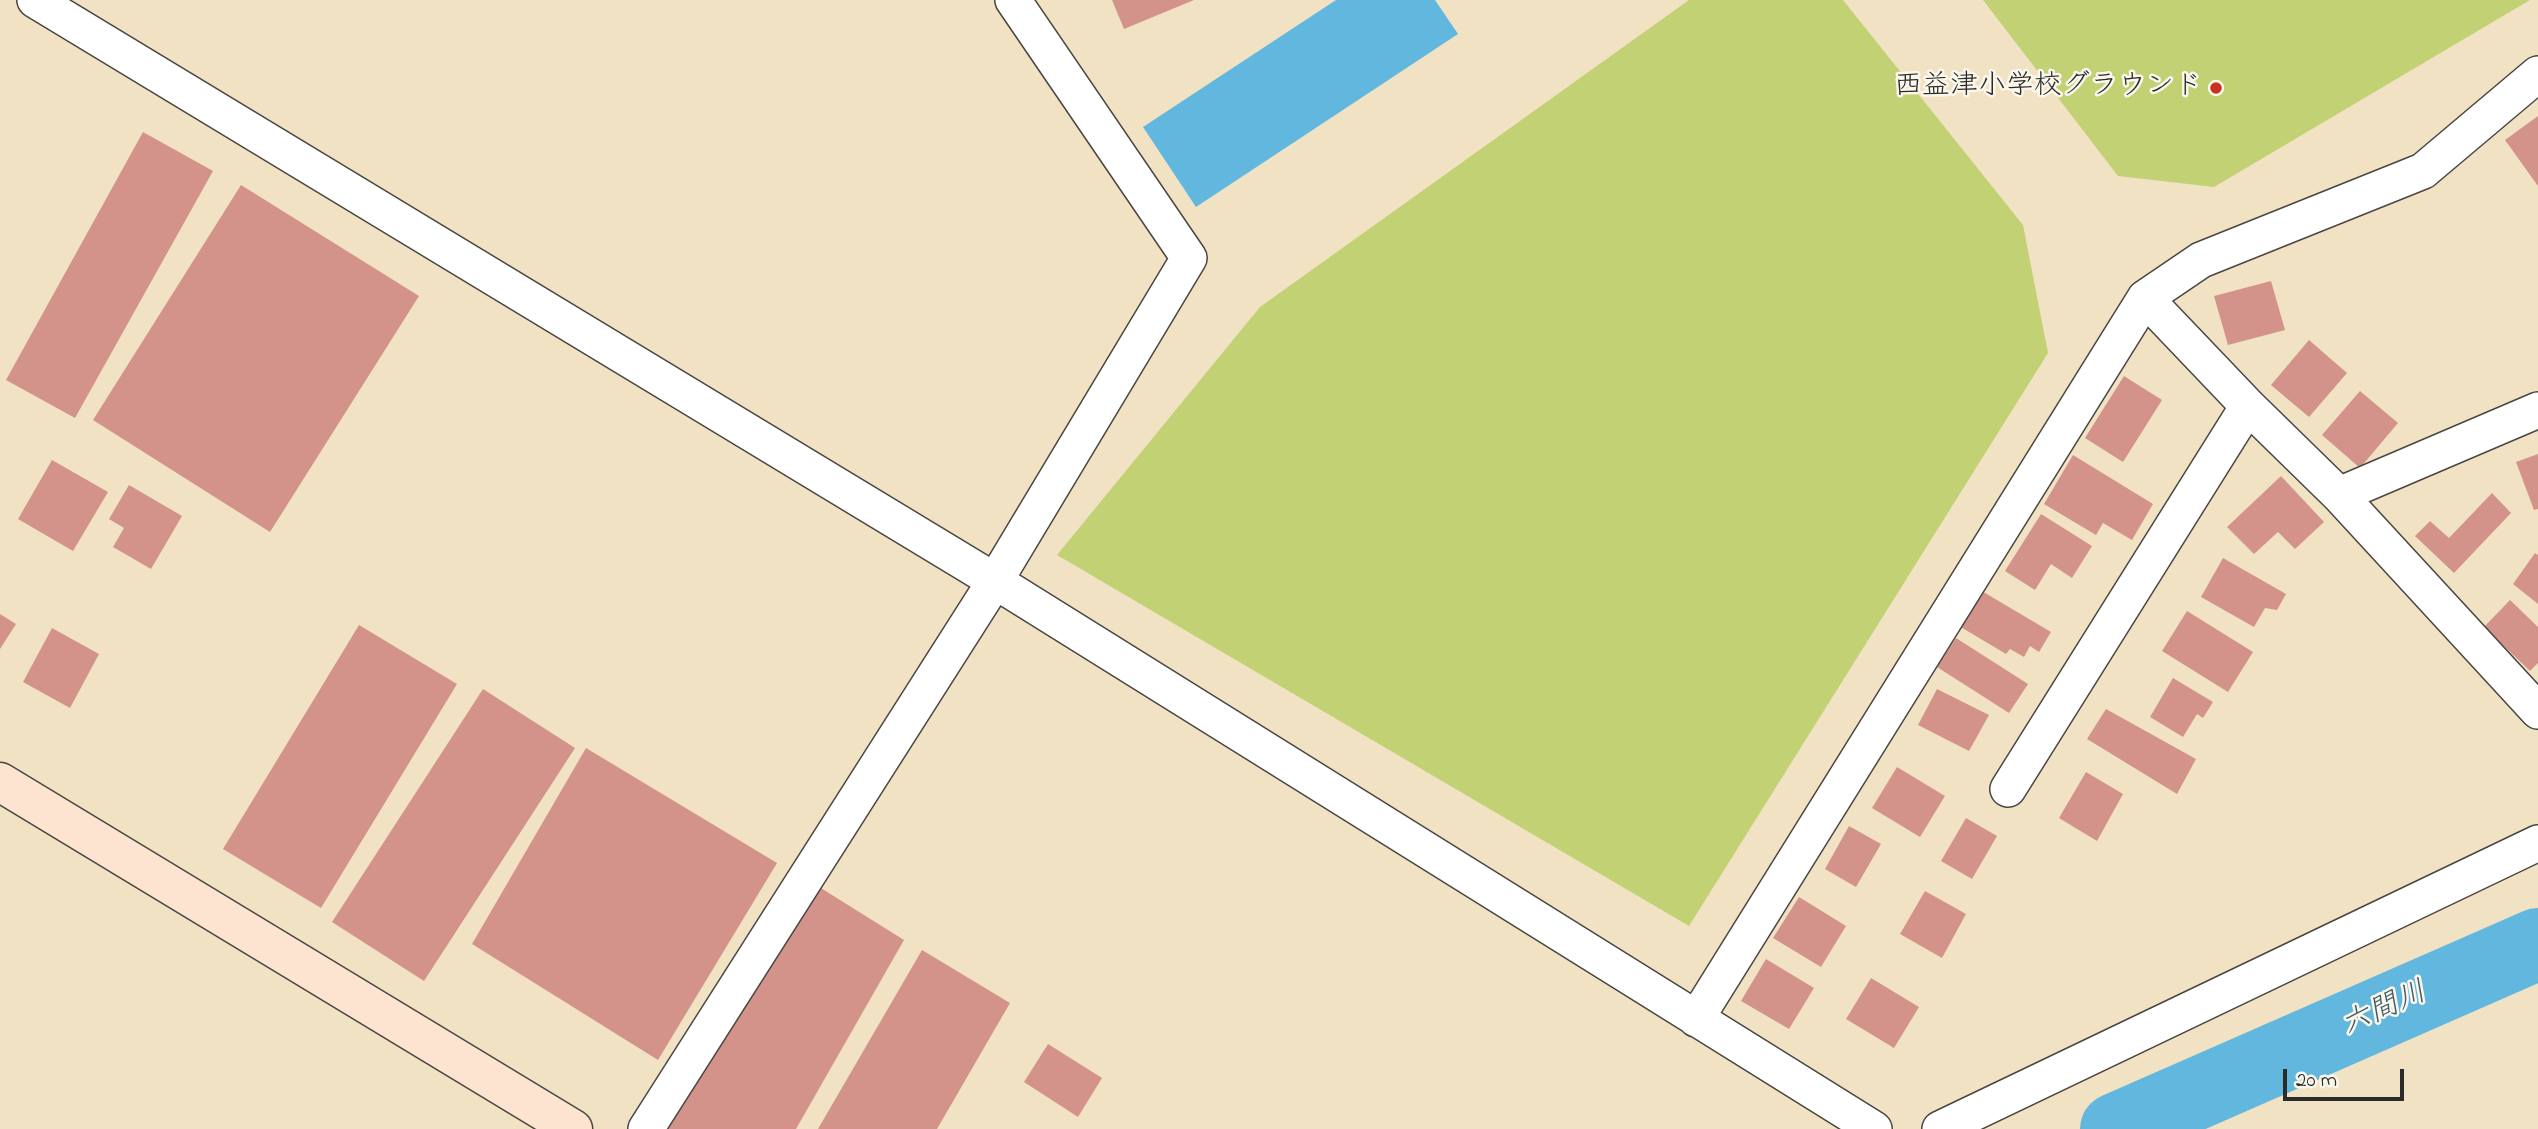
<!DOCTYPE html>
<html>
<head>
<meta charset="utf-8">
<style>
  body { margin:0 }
  #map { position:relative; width:2538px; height:1129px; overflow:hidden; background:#f1e2c4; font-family:"Indie Flower",sans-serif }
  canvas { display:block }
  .scale { position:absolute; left:2283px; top:1069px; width:121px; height:32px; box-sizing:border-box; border:4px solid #2b2b2b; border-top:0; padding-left:9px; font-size:21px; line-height:24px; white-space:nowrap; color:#2b2b2b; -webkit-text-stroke:5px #fbf7ec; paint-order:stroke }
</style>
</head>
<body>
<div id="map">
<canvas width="2538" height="1129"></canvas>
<div class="scale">20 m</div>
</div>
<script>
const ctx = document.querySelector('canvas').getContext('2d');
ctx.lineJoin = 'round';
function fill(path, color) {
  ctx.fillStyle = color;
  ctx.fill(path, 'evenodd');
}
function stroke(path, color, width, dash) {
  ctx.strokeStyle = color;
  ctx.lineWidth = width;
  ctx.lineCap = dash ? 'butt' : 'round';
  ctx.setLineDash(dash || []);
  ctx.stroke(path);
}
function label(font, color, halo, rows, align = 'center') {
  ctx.font = font + ' "Indie Flower","Klee One",sans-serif';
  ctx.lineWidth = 5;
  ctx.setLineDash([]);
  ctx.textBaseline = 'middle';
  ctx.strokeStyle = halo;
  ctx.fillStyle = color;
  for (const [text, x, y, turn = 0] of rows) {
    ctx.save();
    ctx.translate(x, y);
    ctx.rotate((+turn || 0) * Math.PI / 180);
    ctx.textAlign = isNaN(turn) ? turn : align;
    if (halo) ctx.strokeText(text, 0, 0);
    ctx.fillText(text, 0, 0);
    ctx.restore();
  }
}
const green = new Path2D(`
  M1689,0H1843L2023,225L2048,353L1689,926L1057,555L1260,307Z
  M1983,0H2530L2214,187L2118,176Z`);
const water = new Path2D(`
  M1336,0H1435L1458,34L1196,207L1143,127Z`);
const river = new Path2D(`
  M2116,1129L2538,944`);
const building = new Path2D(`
  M1112,0H1194L1124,29Z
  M2538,116V186L2505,140Z
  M143,132L213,171L75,418L6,380Z
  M241,185L419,296L270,532L93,420Z
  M2271,281L2285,330L2228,345L2214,296Z
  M2309,340L2347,373L2309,417L2271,385Z
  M2124,376L2162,400L2123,462L2085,438Z
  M2360,391L2398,423L2360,468L2322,435Z
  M2538,454V509L2534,510L2516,462Z
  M2073,455L2153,504L2132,540L2103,523L2096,535L2044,504Z
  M52,460L108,492L73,551L18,519Z
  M2281,476L2324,522L2295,549L2278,532L2254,554L2227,527Z
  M129,485L182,516L151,569L113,547L124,528L109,519Z
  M2492,493L2511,513L2454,573L2415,536L2430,521L2449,538Z
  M2041,514L2092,546L2072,578L2051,564L2035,590L2005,571Z
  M2535,553L2538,555V604L2513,584Z
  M2223,558L2286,594L2277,610L2265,608L2254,627L2201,597Z
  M1975,587L2051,632L2039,652L2030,646L2024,657L2010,649L2006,654L1954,623Z
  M2510,600L2538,627V663L2530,671L2484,627Z
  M2187,611L2253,652L2228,692L2162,651Z
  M0,614L16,624L0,649Z
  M359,625L457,684L321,908L223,849Z
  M52,628L99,654L70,708L23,682Z
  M1956,638L2028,684L2009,713L1937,667Z
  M2173,678L2213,702L2203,718L2197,714L2183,737L2150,717Z
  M483,689L575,748L424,981L332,922Z
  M1937,689L1989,715L1969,751L1918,725Z
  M2106,709L2196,759L2177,794L2087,739Z
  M586,748L777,863L658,1060L472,944Z
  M1897,767L1945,796L1920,837L1872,808Z
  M2086,772L2123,794L2097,841L2059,818Z
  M1966,818L1997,836L1972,879L1941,861Z
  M1849,826L1881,844L1856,887L1825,869Z
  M816,885L904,940L796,1129H668Z
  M1925,891L1966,914L1942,958L1900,934Z
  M1799,897L1846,926L1821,967L1773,938Z
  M922,950L1010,1003L937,1129H818Z
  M1766,959L1814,988L1789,1029L1741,1001Z
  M1871,978L1919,1007L1894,1048L1846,1019Z
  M1048,1044L1102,1078L1078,1117L1024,1082Z`);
const street = new Path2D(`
  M35,0L995,581L1874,1129
  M2145,298L2248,406L2339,495L2538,711
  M2339,495L2538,410
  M2008,789L2248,406
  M1696,1019L2145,298L2201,260L2423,171L2538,74
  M646,1129L995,581L1189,258L1013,0
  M1940,1129L2538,843`);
const secondary = new Path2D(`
  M0,782L573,1129`);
const markers = [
  [2216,88,7,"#c8321e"]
];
const poiNames = [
  ["西益津小学校グラウンド",2202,88]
];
const waterNames = [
  ["六間川",2385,1011,-24]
];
fill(green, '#c2d173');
fill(water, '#61b7de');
stroke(river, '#61b7de', 72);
fill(building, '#d3938b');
stroke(street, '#494642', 38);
stroke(secondary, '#494642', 41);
stroke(street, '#fff', 35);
stroke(secondary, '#fde4d1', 38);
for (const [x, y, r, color] of markers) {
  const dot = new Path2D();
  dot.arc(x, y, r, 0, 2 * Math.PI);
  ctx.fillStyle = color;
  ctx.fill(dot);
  stroke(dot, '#fbf7ec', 2.5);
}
label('28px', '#2b2b2b', '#fbf7ec', poiNames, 'right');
label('italic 30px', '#3e5c6a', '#fbf7ec', waterNames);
</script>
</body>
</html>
